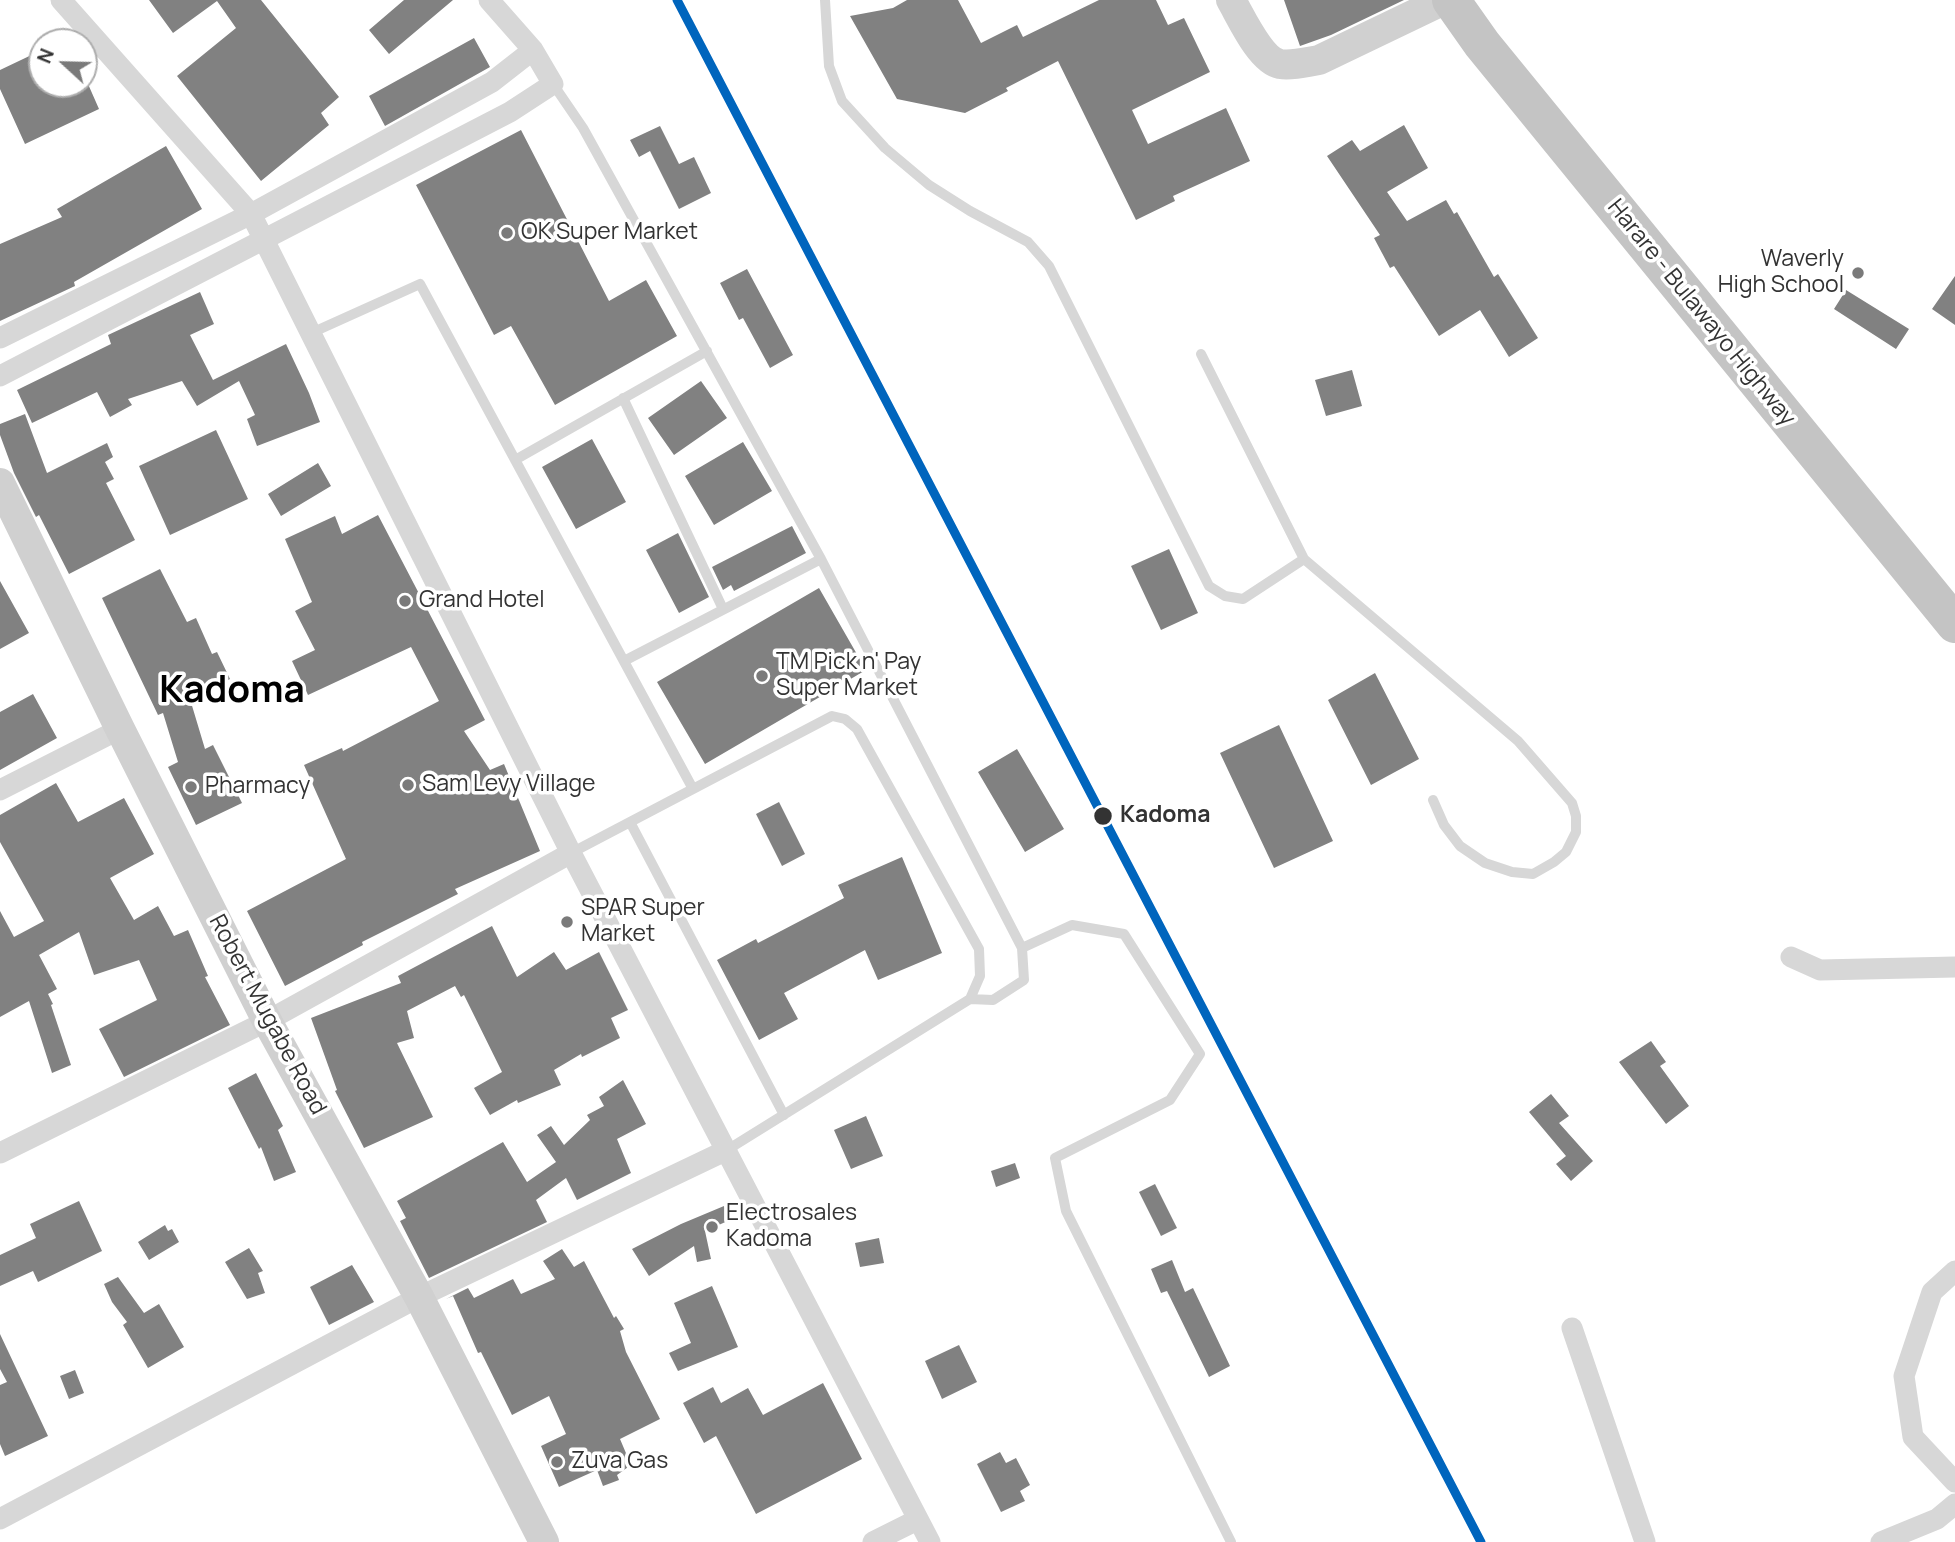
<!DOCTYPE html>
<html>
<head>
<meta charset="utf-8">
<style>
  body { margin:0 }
  #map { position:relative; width:1955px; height:1542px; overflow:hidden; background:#fff; font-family:Manrope,sans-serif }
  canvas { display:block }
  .north { position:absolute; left:28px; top:28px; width:70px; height:70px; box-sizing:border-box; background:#fff; border:2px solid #adadad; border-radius:50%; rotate:292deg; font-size:19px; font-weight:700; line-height:28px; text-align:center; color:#333 }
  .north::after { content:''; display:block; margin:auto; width:24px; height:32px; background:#7a7a7a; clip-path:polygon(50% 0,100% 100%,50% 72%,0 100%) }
</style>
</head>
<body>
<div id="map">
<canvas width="1955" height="1542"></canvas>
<div class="north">N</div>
</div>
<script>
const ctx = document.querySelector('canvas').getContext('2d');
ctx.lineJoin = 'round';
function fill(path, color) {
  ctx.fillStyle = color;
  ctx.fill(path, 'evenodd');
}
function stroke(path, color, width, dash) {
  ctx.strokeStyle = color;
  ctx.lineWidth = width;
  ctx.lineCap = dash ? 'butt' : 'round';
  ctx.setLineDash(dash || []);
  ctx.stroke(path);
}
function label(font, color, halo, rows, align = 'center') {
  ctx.font = font + ' Manrope,sans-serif';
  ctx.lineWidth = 7;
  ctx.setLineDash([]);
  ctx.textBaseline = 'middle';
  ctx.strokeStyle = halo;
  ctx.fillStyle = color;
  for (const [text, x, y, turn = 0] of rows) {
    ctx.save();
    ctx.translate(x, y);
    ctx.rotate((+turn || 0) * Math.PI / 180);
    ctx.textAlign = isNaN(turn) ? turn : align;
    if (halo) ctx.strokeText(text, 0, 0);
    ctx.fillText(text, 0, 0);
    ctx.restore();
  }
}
const building = new Path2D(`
  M149,0H261L339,97L321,113L329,125L261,181L177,76L236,28L217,1L173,33Z
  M404,0H453L389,54L369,30Z
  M907,0H958L981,43L1017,25L1023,37L1099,0H1156L1168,25L1184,18L1210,72L1132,110L1148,144L1226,108L1250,161L1173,196L1175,201L1136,220L1058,61L1006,88L1008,91L965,113L897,99L850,16L893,8Z
  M1284,0H1404L1331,35L1300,46Z
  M474,38L490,67L385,126L369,96Z
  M42,50V84H88L99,109L25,144L0,89V70Z
  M1404,125L1428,168L1387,192L1407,221L1446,200L1454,214L1457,212L1494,277L1498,274L1538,338L1509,357L1480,310L1439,336L1394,266L1390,268L1374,238L1380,235L1327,156L1352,140L1360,151Z
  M660,126L679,164L694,157L711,193L679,209L650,151L639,157L630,140Z
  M521,130L609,301L646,280L677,336L555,405L511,326L494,335L416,185Z
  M166,146L202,209L74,282L75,286L0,321V244L62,217L57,209Z
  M747,269L793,355L770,368L743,318L739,320L720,283Z
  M1955,276V325L1932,309Z
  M1846,290L1909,329L1896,349L1834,309Z
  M200,292L214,324L190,335L213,380L286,344L309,393L320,422L257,446L247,419L255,415L239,381L197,406L182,381L128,399L132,405L110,417L97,392L32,423L17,390L111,344L108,335Z
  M1352,370L1362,406L1326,416L1315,380Z
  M701,381L727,418L674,455L648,418Z
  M25,414L47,473L107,443L113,457L105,462L114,479L106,483L135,540L69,574L39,515L36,517L14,473L0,435V424Z
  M216,430L248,499L170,535L139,466Z
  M592,439L626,502L576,529L542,467Z
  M743,442L772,491L714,525L685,476Z
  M318,463L331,486L281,516L268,494Z
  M378,515L485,720L464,731L490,770L504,764L540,851L455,889L458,894L362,942L363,945L285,986L247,911L346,859L304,765L342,748L343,751L439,701L411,647L308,695L292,661L315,650L295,611L312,602L285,539L335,516L342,534Z
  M792,526L806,553L734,591L731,585L723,590L712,567Z
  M678,533L709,597L679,613L646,550Z
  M1169,549L1198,613L1161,630L1131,566Z
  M160,569L187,622L196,618L212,654L217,652L230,679L190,699L205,749L213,745L242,803L196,825L168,767L178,762L163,713L158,715L102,598Z
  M0,581L29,633L0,649Z
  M819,588L866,670L705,764L657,682Z
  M1375,673L1419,759L1371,785L1328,700Z
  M33,694L57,738L0,770V712Z
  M1279,725L1333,841L1274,868L1220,753Z
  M1017,749L1064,829L1025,852L978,772Z
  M56,783L78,822L124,798L154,854L110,878L134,920L158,906L174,936L188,930L208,976L205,977L230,1025L124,1077L99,1029L157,1000L139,960L94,975L79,932L39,955L57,989L48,994L53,1004L51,1005L71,1065L52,1073L29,1001L0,1017V911L14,937L44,921L0,842V815Z
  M779,802L805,854L782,866L756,814Z
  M902,857L942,953L878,980L865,950L784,993L798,1019L759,1040L717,960L756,939L758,943L844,898L838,885Z
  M492,926L517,977L554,952L566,970L599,952L628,1010L611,1018L620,1038L582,1057L581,1054L554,1070L561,1085L518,1103L517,1100L490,1115L474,1088L502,1072L464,995L461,997L455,986L407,1011L414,1038L397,1043L433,1117L364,1148L335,1091L337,1090L311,1018L401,983L398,976Z
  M1651,1041L1666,1062L1660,1066L1689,1106L1666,1124L1619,1062Z
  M256,1073L283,1126L278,1130L296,1172L274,1181L261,1147L259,1149L228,1088Z
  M623,1080L646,1124L617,1139L631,1173L577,1200L566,1178L536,1200L547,1222L429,1278L400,1221L406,1218L397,1201L503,1142L527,1182L556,1162L537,1135L551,1126L564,1145L590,1120L587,1115L604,1106L599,1097Z
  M1551,1094L1569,1116L1559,1123L1593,1161L1571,1181L1556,1164L1566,1156L1529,1112Z
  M866,1116L883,1156L851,1169L834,1130Z
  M1015,1163L1020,1178L996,1187L991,1171Z
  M1155,1184L1177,1228L1161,1236L1139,1192Z
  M79,1201L102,1251L38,1282L33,1271L0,1286V1255L36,1238L30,1224Z
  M724,1206L730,1220L705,1231L711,1259L697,1262L694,1246L649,1276L632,1249L681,1224Z
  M165,1225L168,1231L172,1229L179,1242L149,1260L138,1242Z
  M879,1238L884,1263L860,1267L855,1243Z
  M249,1248L263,1271L258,1273L265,1293L247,1299L225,1262Z
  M562,1249L574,1267L584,1261L614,1318L616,1316L624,1329L620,1331L626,1352L660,1419L620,1439L631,1465L617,1475L619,1480L603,1486L597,1470L559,1487L541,1446L566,1434L549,1396L512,1415L481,1352L478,1353L453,1296L446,1299L468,1288L474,1298L513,1279L521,1294L555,1279L543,1261Z
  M1172,1260L1185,1292L1193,1288L1230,1366L1209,1377L1167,1291L1161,1293L1151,1269Z
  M352,1265L374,1302L329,1325L310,1287Z
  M118,1277L144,1313L159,1304L184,1347L148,1368L123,1325L127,1322L112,1302L104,1284Z
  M712,1286L738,1347L678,1371L669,1353L691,1343L674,1303Z
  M0,1334L48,1436L5,1456L0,1444V1385L7,1382L0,1369Z
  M959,1345L977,1382L942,1399L925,1361Z
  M75,1370L84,1393L69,1399L60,1376Z
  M823,1383L862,1459L756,1514L716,1436L704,1443L683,1403L713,1387L721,1403L748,1388L763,1415Z
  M1000,1452L1006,1463L1016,1458L1030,1485L1020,1491L1025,1501L1001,1512L977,1464Z`);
const lane = new Path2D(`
  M825,0L829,66L842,101L885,148L929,185L970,211L1028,242L1049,266L1209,586L1225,596L1243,599L1304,559
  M553,84L583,128L821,559L1022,948L1024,980L993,1000L970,999
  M309,334L420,284L693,789
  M1201,354L1304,559L1518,741L1572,803L1576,816V832L1566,852L1554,862L1533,874L1512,872L1485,863L1460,846L1444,825L1433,800
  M623,398L723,609
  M515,460L707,351
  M624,661L821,559
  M630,822L784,1115
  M571,853L832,716L845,719L857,729L979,949L980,976L970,999L727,1150
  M1022,948L1072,925L1124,934L1200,1054L1170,1100L1055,1158L1066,1211L1231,1542`);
const street = new Path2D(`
  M61,0L251,214L571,853L930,1542
  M0,338L251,214L492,82L533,50
  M0,376L510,112L553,84L533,50L489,0
  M0,790L120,729
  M1791,957L1820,970L1955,967
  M0,1153L267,1021L571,853
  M1955,1271L1932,1292L1904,1376L1913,1437L1955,1482
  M1572,1328L1645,1542
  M0,1519L419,1297L727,1150
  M873,1542L917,1520
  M1881,1542L1937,1519L1955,1504`);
const secondary = new Path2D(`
  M1231,0C1241,17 1260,60 1280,64C1293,66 1306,62 1319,60L1444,0
  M0,483L120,729L267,1021L419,1297L544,1542`);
const highway = new Path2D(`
  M1451,0L1482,44L1955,624`);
const rail1 = new Path2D(`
  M677,0L1481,1542`);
const markers = [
  [507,233,7,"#7a7a7a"],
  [1858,273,7,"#7a7a7a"],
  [405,601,7,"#7a7a7a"],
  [762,676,7,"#7a7a7a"],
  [408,785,7,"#7a7a7a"],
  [191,787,7,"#7a7a7a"],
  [1103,816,10,"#333"],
  [567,922,7,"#7a7a7a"],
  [712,1227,7,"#7a7a7a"],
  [557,1462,7,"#7a7a7a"]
];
const poiNames = [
  ["OK Super Market",521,233],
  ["Waverly",1844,260,"right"],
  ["High School",1844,286,"right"],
  ["Grand Hotel",419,601],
  ["TM Pick n' Pay",776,663],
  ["Super Market",776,689],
  ["Sam Levy Village",422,785],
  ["Pharmacy",205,787],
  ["SPAR Super",581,909],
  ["Market",581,935],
  ["Electrosales",726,1214],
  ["Kadoma",726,1240],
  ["Zuva Gas",571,1462]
];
const streetNames = [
  ["Harare - Bulawayo Highway",1701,313,51],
  ["Robert Mugabe Road",267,1015,62]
];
const stopNames = [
  ["Kadoma",1120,816]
];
const townNames = [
  ["Kadoma",232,692]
];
fill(building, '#818181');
stroke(lane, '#d7d7d7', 10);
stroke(street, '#d7d7d7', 21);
stroke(secondary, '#d0d0d0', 30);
stroke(highway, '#c4c4c4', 38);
stroke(rail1, '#0065bd', 9);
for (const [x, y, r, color] of markers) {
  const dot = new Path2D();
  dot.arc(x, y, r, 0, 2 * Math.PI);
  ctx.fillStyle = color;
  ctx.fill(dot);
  stroke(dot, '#fff', 2.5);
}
label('23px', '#333', '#fff', poiNames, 'left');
label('23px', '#333', '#fff', streetNames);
label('bold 23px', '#333', '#fff', stopNames, 'left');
label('bold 37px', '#000', '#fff', townNames);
</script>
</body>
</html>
